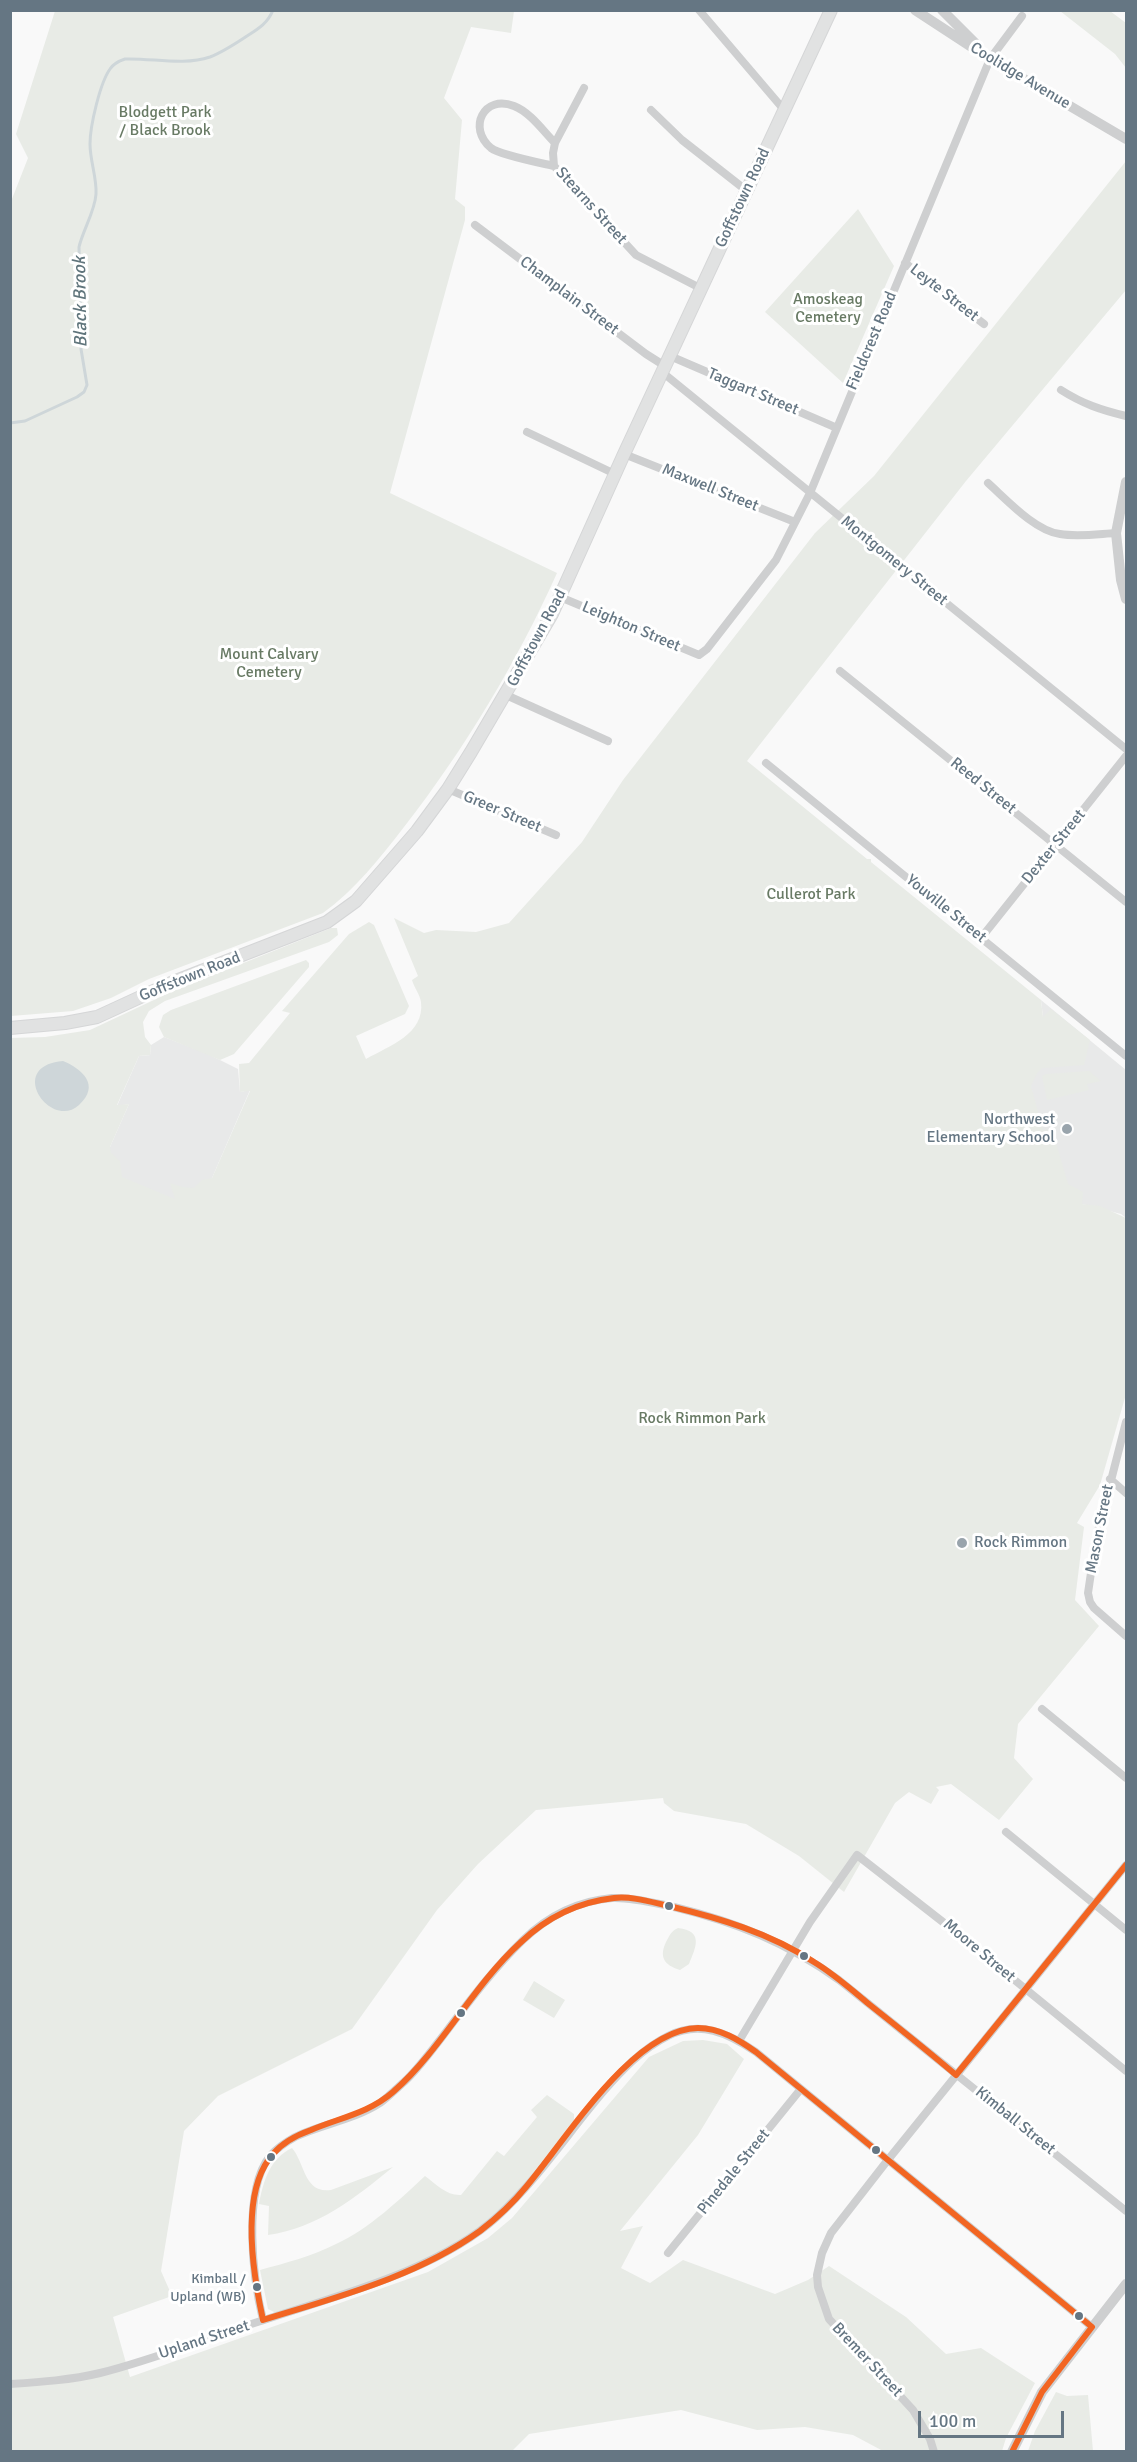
<!DOCTYPE html>
<html>
<head>
<meta charset="utf-8">
<style>
  body { margin:0 }
  #map { position:relative; width:1137px; height:2462px; overflow:hidden; background:#f9f9f9; font-family:Signika,sans-serif }
  canvas { display:block }
  .frame { position:absolute; inset:0; border:12px solid #657683; pointer-events:none }
  .scale { position:absolute; left:918px; top:2411px; width:146px; height:27px; box-sizing:border-box; border:3px solid #657683; border-top:0; padding-left:8px; font-size:18px; line-height:21px; white-space:nowrap; color:#657683; -webkit-text-stroke:4px #fff; paint-order:stroke }
</style>
</head>
<body>
<div id="map">
<canvas width="1137" height="2462"></canvas>
<div class="frame"></div>
<div class="scale">100 m</div>
</div>
<script>
const ctx = document.querySelector('canvas').getContext('2d');
ctx.lineJoin = 'round';
function fill(path, color) {
  ctx.fillStyle = color;
  ctx.fill(path, 'evenodd');
}
function stroke(path, color, width, dash) {
  ctx.strokeStyle = color;
  ctx.lineWidth = width;
  ctx.lineCap = dash ? 'butt' : 'round';
  ctx.setLineDash(dash || []);
  ctx.stroke(path);
}
function label(font, color, halo, rows, align = 'center') {
  ctx.font = font + ' Signika,sans-serif';
  ctx.lineWidth = 6;
  ctx.setLineDash([]);
  ctx.textBaseline = 'middle';
  ctx.strokeStyle = halo;
  ctx.fillStyle = color;
  for (const [text, x, y, turn = 0] of rows) {
    ctx.save();
    ctx.translate(x, y);
    ctx.rotate((+turn || 0) * Math.PI / 180);
    ctx.textAlign = isNaN(turn) ? turn : align;
    if (halo) ctx.strokeText(text, 0, 0);
    ctx.fillText(text, 0, 0);
    ctx.restore();
  }
}
const built = new Path2D(`
  M1041,1000L1126,1070V1218L1121,1214L1082,1204L1023,1161L1029,1017H1043Z
  M164,1037L208,1054L238,1069L240,1092L250,1090L212,1178L166,1222L98,1154L110,1147L129,1104L117,1106L139,1056L150,1055L151,1045Z`);
const green = new Path2D(`
  M55,11H514L511,33L471,27L444,98L462,120L455,199L465,207V220L390,493L557,573C517,662 464,750 404,827C380,858 355,890 323,913L149,979L111,998L73,1011L11,1016L10,204L28,158L16,134Z
  M1060,11H1110L1126,23V68L1115,54Z
  M1126,161V290L966,481L747,761L867,859H871V862L1041,1000L1043,1017L1051,1009L1090,1040L1084,1065L1042,1068L1037,1073L1031,1086L1043,1130L1052,1129L1068,1184L1083,1192L1082,1204L1100,1206L1126,1218V1394L1100,1485L1077,1523L1084,1527L1075,1600L1099,1626L1018,1724L1014,1758L1033,1779L999,1820L951,1784L936,1787L939,1790L931,1804L909,1792L895,1803L844,1892L799,1856L746,1824L674,1811L664,1803L663,1798L536,1810L478,1864L437,1910L352,2029L218,2096L184,2131L161,2271L172,2296L113,2317L130,2377L428,2272L488,2238L512,2218L649,2057L683,2041L703,2040L727,2044L744,2059L698,2135L620,2231L643,2226L621,2268L650,2283L683,2260L775,2294L808,2280L829,2266L906,2317L946,2354L981,2348L1035,2383L1006,2438L1002,2451H883L853,2435L805,2427L757,2430L681,2410L529,2434L512,2451H11L10,1038L45,1037L90,1030L171,992L331,928H337L338,935L329,942L165,1001L149,1011L143,1022L145,1037L151,1045L150,1055L139,1056L117,1105L129,1104L110,1147L111,1153L120,1161L122,1177L175,1199L170,1183L182,1187L194,1188L202,1180L212,1178L250,1091L240,1092L239,1064L249,1063L290,1013L282,1011L349,934L369,922L374,925L409,1006L405,1014L356,1036L366,1059C389,1046 425,1034 421,1002C420,995 414,987 412,980L418,976L394,918L424,933L436,930L476,932L509,923L582,842L623,780L815,533L874,476Z
  M858,209L894,266L843,383L765,312Z
  M306,960L309,963V967L234,1054L220,1060L164,1037L159,1027L163,1015L171,1010Z
  M1089,1071L1101,1081L1087,1084L1089,1090L1047,1100L1042,1076L1046,1074Z
  M678,1928C704,1931 696,1947 689,1964L680,1970C664,1965 659,1957 666,1942C670,1935 671,1931 678,1928Z
  M534,1981L565,2000L554,2018L523,2000Z
  M547,2095L574,2114V2121C546,2156 519,2196 483,2224C423,2270 346,2290 276,2313L268,2309L260,2270C286,2263 312,2256 336,2244C369,2229 399,2200 425,2176C436,2184 447,2196 461,2195L497,2151L504,2156L537,2117L531,2110Z
  M292,2148C305,2163 304,2194 331,2190L393,2167C355,2198 318,2228 268,2235L269,2206L259,2204C263,2182 270,2158 292,2148Z
  M1056,2392L1067,2396L1088,2395L1093,2451H1028L1035,2431Z`);
const water = new Path2D(`
  M63,1061C82,1069 101,1085 79,1105C51,1131 5,1066 63,1061Z`);
const stream = new Path2D(`
  M10,423L25,421L77,397L84,392L87,385L81,349L79,247C83,230 95,211 96,194C97,178 90,161 90,144C90,126 100,83 110,69C114,63 119,61 125,59C153,58 183,66 210,57C223,52 235,44 247,36C258,29 268,23 273,10`);
const minor = new Path2D(`
  M699,10L785,111
  M584,88L555,143L553,153L554,166L636,255L700,288
  M651,110L682,140L747,191
  M554,166C541,163 500,155 491,148C467,128 484,94 514,106C530,112 544,132 555,143
  M475,225L646,354L665,366
  M905,263L984,324
  M670,356L837,428
  M662,372L1126,749
  M1061,390C1083,404 1101,410 1126,416
  M527,432L615,474
  M624,454L795,522
  M988,483C1006,499 1035,531 1060,534C1078,537 1098,534 1116,533
  M560,597L699,655L707,649L776,560L810,493L990,59L1022,16
  M840,671L1126,902
  M506,695L608,741
  M766,763L1126,1056
  M448,789L556,835
  M981,938L1126,756
  M1126,1422L1096,1539L1088,1593L1090,1602L1094,1608L1126,1636
  M1110,1479L1126,1493
  M1042,1709L1126,1778
  M1006,1832L1126,1930
  M739,2041L810,1922L857,1855L957,1933L1126,2071
  M668,2253L800,2090
  M263,2320C253,2279 242,2191 270,2156C277,2148 286,2142 295,2137C322,2124 354,2120 380,2103C388,2097 396,2089 404,2082C417,2070 428,2055 439,2041C465,2007 492,1970 523,1940C548,1916 577,1901 612,1898C632,1897 654,1903 674,1907C736,1922 788,1943 839,1980L1126,2211
  M10,2384C41,2382 71,2380 100,2373C156,2359 209,2337 264,2320C339,2295 439,2270 498,2216C538,2179 568,2133 603,2092C622,2070 642,2049 668,2036C700,2020 728,2033 756,2052L1092,2327
  M934,2452L930,2439L913,2410L829,2319L818,2287L817,2275L822,2253L831,2233L887,2161L1126,1865`);
const tertiary = new Path2D(`
  M915,10L990,59L1126,139
  M942,10L975,43
  M1126,482L1116,533L1121,580L1126,599
  M1012,2452L1042,2392L1126,2284`);
const secondary = new Path2D(`
  M10,1028L65,1023L97,1017L173,982L327,922L356,901L417,831L448,789L471,752L552,614L624,454L831,10`);
const bus1 = new Path2D(`
  M1012,2452L1042,2392L1092,2327L756,2052C739,2040 720,2028 698,2028C633,2029 565,2141 526,2187C513,2203 497,2218 480,2231C416,2277 337,2297 263,2320C253,2274 239,2192 273,2154C283,2142 297,2135 311,2130C339,2118 369,2113 393,2092C442,2049 472,1987 520,1943C546,1918 578,1902 614,1898C632,1896 651,1902 669,1906C719,1918 770,1933 814,1962C834,1974 852,1990 870,2005C899,2028 928,2051 956,2075L1126,1865`);
const markers = [
  [1067,1129,6,"#99a4ac"],
  [962,1543,6,"#99a4ac"],
  [669,1906,5,"#657683"],
  [804,1956,5,"#657683"],
  [461,2013,5,"#657683"],
  [876,2150,5,"#657683"],
  [271,2157,5,"#657683"],
  [257,2287,5,"#657683"],
  [1079,2316,5,"#657683"]
];
const busNames = [
  ["Kimball /",246,2279],
  ["Upland (WB)",246,2297]
];
const streetNames = [
  ["Coolidge Avenue",1020,76,31],
  ["Goffstown Road",743,198,-65],
  ["Stearns Street",591,206,48],
  ["Leyte Street",944,293,38],
  ["Champlain Street",569,296,37],
  ["Fieldcrest Road",872,341,-67],
  ["Taggart Street",753,392,23],
  ["Maxwell Street",710,488,22],
  ["Montgomery Street",894,561,39],
  ["Leighton Street",631,627,23],
  ["Goffstown Road",537,638,-62],
  ["Reed Street",983,786,39],
  ["Greer Street",502,812,23],
  ["Dexter Street",1054,847,-51],
  ["Youville Street",946,909,39],
  ["Goffstown Road",190,977,-22],
  ["Mason Street",1100,1529,-79],
  ["Moore Street",979,1951,40],
  ["Kimball Street",1015,2121,39],
  ["Pinedale Street",734,2172,-51],
  ["Upland Street",204,2340,-18],
  ["Bremer Street",867,2360,47]
];
const parkNames = [
  ["Blodgett Park",165,113],
  ["/ Black Brook",165,131],
  ["Amoskeag",828,300],
  ["Cemetery",828,318],
  ["Mount Calvary",269,655],
  ["Cemetery",269,673],
  ["Cullerot Park",811,895],
  ["Rock Rimmon Park",702,1419]
];
const poiNames = [
  ["Northwest",1055,1120],
  ["Elementary School",1055,1138],
  ["Rock Rimmon",974,1543,"left"]
];
const waterNames = [
  ["Black Brook",81,302,-91]
];
fill(built, '#e8e9e9');
fill(green, '#e8ebe6');
fill(water, '#ced6d9');
stroke(stream, '#ced6d9', 3);
stroke(secondary, '#d5d6d7', 14);
stroke(minor, '#cecfd0', 8);
stroke(tertiary, '#cecfd0', 10);
stroke(secondary, '#e1e2e2', 12);
stroke(bus1, '#f26522', 6);
for (const [x, y, r, color] of markers) {
  const dot = new Path2D();
  dot.arc(x, y, r, 0, 2 * Math.PI);
  ctx.fillStyle = color;
  ctx.fill(dot);
  stroke(dot, '#fff', 2);
}
label('14px', '#657683', '#fff', busNames, 'right');
label('16px', '#657683', '#fff', streetNames);
label('16px', '#687a64', '#fff', parkNames);
label('16px', '#657683', '#fff', poiNames, 'right');
label('italic 18px', '#60757c', '#fff', waterNames);
</script>
</body>
</html>
